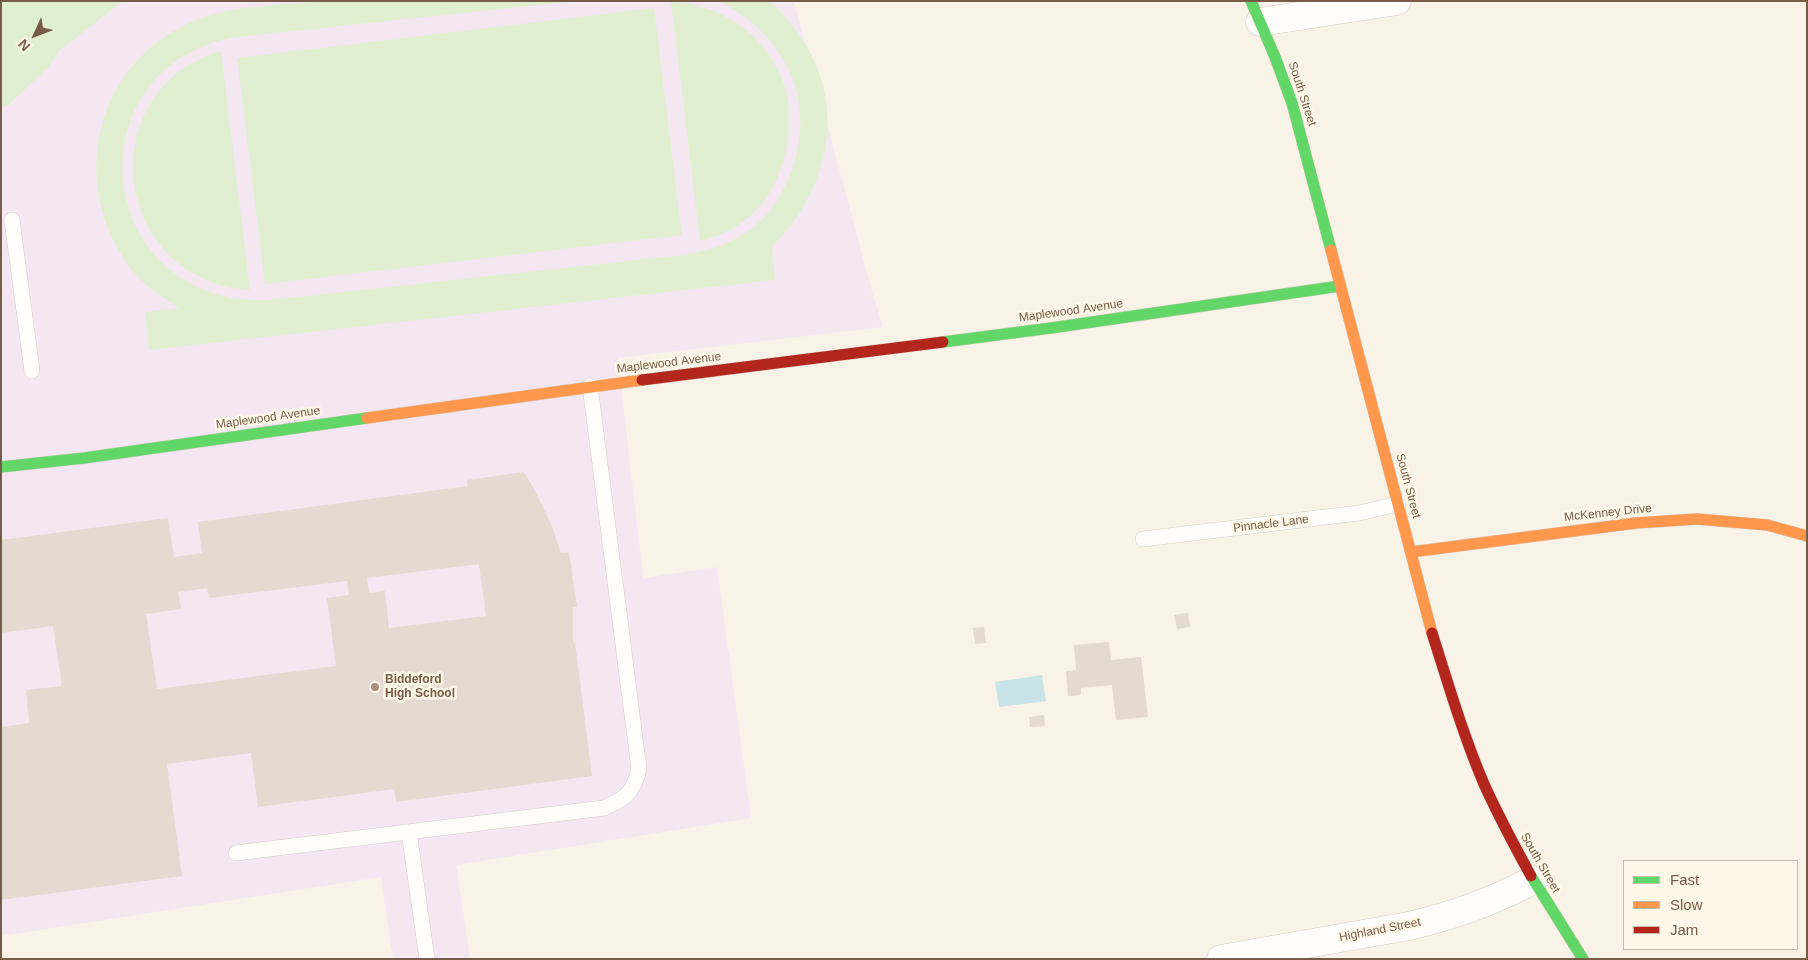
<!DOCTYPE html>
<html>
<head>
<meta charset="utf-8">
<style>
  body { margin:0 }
  #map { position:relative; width:1808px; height:960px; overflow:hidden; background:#f8f2e7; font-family:Helvetica,sans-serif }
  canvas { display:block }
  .frame { position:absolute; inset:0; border:2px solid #775b46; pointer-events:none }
  .legend { position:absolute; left:1623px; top:860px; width:175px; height:90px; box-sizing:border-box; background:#fff8e9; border:1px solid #c9b9a8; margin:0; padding:6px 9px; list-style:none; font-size:15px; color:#775b46 }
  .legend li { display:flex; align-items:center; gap:10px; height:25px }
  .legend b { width:25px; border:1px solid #c9b9a8 }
  .north { position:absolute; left:10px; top:10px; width:50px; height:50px; -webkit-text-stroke:4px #fff8e9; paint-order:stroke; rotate:227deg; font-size:14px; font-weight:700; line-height:20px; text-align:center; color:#775b46 }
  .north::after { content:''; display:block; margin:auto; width:18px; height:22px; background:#775b46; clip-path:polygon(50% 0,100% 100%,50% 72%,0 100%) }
</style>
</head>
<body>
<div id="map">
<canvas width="1808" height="960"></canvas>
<div class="frame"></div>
<ul class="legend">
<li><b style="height:6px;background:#63d668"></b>Fast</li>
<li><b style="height:6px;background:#ff974d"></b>Slow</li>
<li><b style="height:6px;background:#b3261e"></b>Jam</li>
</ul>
<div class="north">N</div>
</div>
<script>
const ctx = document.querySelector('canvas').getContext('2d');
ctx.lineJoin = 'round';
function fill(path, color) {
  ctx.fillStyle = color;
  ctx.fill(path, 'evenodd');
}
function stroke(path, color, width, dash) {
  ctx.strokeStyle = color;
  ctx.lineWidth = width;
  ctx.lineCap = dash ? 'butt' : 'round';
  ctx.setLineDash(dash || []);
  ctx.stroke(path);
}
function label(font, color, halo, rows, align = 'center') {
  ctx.font = font + ' Helvetica,sans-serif';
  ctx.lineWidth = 5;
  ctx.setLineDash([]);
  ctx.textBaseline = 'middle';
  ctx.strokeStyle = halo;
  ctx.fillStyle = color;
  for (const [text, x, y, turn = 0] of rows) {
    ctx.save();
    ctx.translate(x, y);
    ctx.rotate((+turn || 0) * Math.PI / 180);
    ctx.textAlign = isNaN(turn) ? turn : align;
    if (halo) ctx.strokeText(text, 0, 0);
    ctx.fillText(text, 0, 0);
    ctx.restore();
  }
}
const education = new Path2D(`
  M1,1H794L873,295L883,327L618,358L643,578L717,567L751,818L456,865L470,959H393L381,877L1,936Z`);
const green = new Path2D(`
  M1,1H123L60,50L48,68L8,105L1,108Z
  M320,1H577L236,37C69,66 92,307 269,300L683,255C710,250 735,243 756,225C772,212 782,194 790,175C819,104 786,33 718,1H770L772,3C794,25 812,49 821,79C840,138 816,205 772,246L775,280L149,350L145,312L179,308C163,297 144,286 132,270C73,194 88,83 172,32C215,5 271,6 320,1Z
  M671,2C695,2 715,10 735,22C789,58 802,118 778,176C764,210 736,233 700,241Z
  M654,8L682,235L265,284L237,58Z
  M221,51L250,290C227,289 206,282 186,269C128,229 115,143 161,89C177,69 198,58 221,51Z`);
const water = new Path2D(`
  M1042,675L1046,701L999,707L995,682Z`);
const building = new Path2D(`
  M524,472L533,487L551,524L561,553L569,552L577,607H573V643L575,642L592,776L396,802L394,789L258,807L251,753L167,764L182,876L1,900V727L29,723L26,690L62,686L53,626L1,633V540L168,518L174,557L202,553L198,522L468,486L467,480ZM479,564L486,616L389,628L385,591L369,593L367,578ZM347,581L349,595L327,598L336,666L157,689L146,614L181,609L178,592L207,588L209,598Z
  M1188,613L1190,627L1177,629L1174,615Z
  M984,627L986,643L975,644L973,628Z
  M1109,642L1111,660L1141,657L1148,717L1116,720L1112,685L1081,688V695L1068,696L1066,671L1076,670L1074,645Z
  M1044,715L1045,726L1030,727L1029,717Z`);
const lane = new Path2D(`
  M12,220L32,371
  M1143,539L1359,513L1398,504
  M409,832L427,959
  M236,853L604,808C626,798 633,793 639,769L590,386`);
const street = new Path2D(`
  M1260,22L1397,1
  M1221,959L1409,926C1455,915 1492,902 1533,880`);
const fast = new Path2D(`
  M1251,1L1275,57L1292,103L1331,250
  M943,342L1051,328L1340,286
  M1,467L84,458L367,418
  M1531,876L1583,959`);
const slow = new Path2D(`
  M1331,250L1432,633
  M367,418L642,380
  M1411,552L1636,523L1697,519L1767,525L1807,536`);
const jam = new Path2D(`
  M642,380L943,342
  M1432,633C1448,683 1463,735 1484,784C1498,815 1514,845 1531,876`);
const markers = [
  [375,687,5,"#a4907e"]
];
const streetNames = [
  ["South Street",1302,94,72],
  ["Maplewood Avenue",1071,311,-8],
  ["Maplewood Avenue",669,363,-7],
  ["Maplewood Avenue",268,418,-8],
  ["South Street",1408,486,75],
  ["McKenney Drive",1608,513,-6],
  ["Pinnacle Lane",1271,524,-7],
  ["South Street",1540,863,60],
  ["Highland Street",1380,930,-11]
];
const poiNames = [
  ["Biddeford",385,680],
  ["High School",385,694]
];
fill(education, '#f4e7f1');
fill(green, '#e1efd1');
fill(water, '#c9e4e8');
fill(building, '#e4dacf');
stroke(lane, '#d6cec5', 16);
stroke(street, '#d6cec5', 29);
stroke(fast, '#d6cec4', 12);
stroke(slow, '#d6cec4', 12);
stroke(jam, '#d6cec4', 12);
stroke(lane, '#fefdfb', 15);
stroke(street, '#fefdfb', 28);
stroke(fast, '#63d668', 11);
stroke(slow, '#ff974d', 11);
stroke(jam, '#b3261e', 11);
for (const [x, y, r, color] of markers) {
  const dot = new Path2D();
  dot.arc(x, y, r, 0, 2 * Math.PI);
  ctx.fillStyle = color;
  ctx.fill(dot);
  stroke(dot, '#fff8e9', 2);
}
label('12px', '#775b46', '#fff8e9', streetNames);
label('bold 12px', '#775b46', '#fff8e9', poiNames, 'left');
</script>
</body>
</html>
